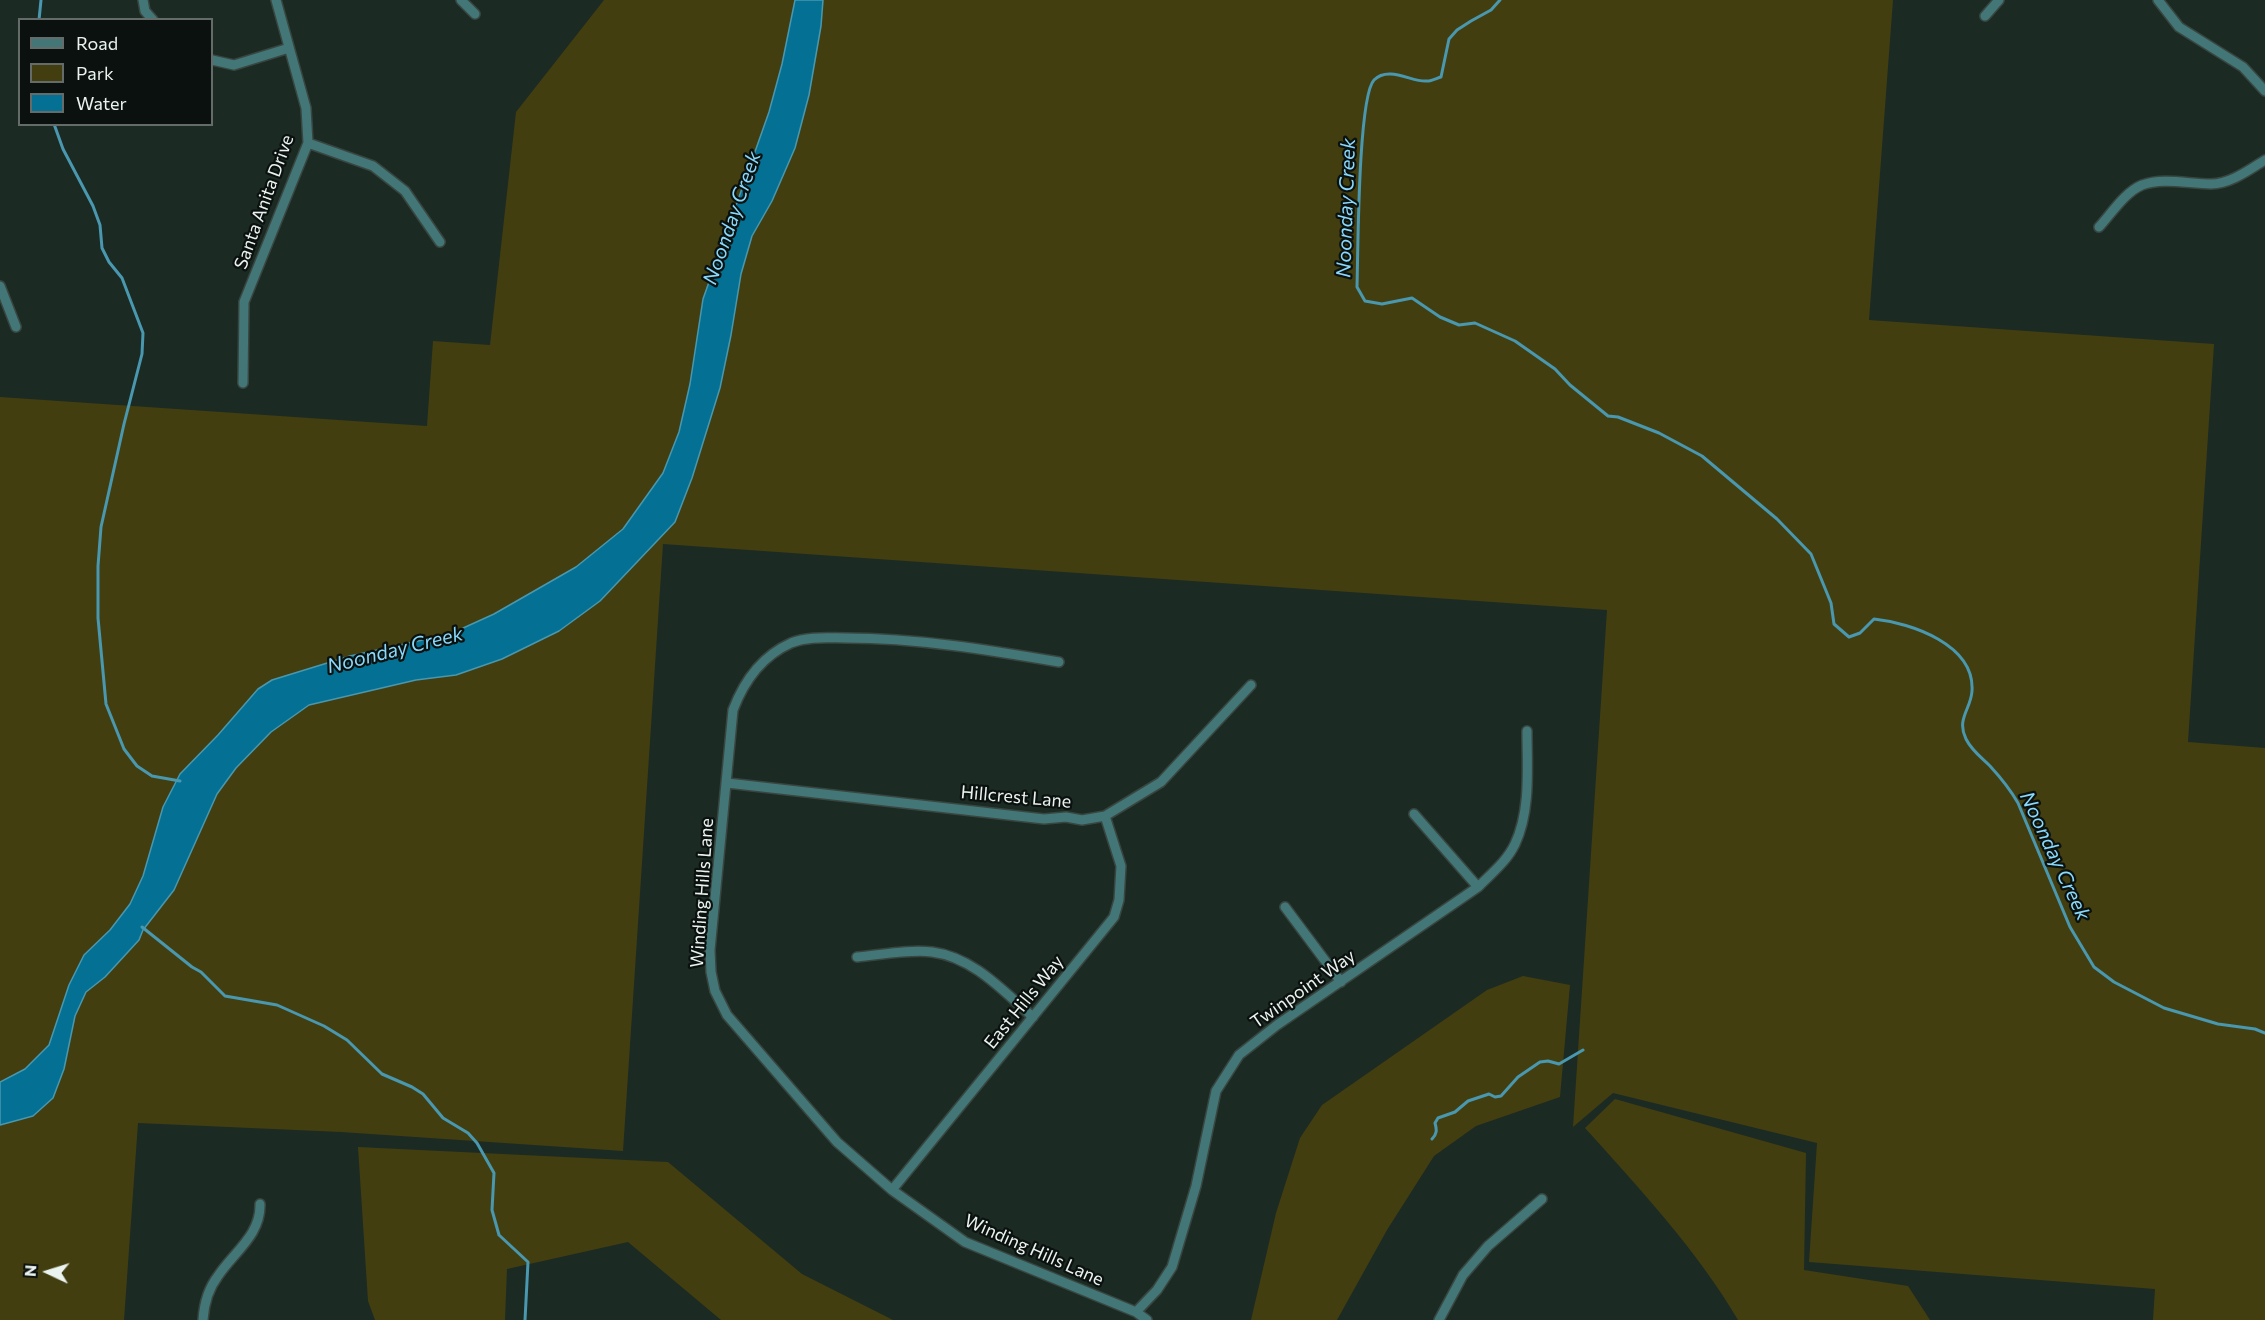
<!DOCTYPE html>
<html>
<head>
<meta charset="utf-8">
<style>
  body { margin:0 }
  #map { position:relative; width:2265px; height:1320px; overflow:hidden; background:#1c2a24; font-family:Commissioner,sans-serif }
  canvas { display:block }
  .legend { position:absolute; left:18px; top:18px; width:195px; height:108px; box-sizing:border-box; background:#0b110e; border:2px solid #646b68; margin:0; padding:8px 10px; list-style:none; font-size:18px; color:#eaf3ef }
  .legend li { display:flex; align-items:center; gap:12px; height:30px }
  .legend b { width:30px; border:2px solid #646b68 }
  .north { position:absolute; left:18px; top:1242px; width:60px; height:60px; -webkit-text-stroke:4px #0b110e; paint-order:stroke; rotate:274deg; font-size:16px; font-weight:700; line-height:24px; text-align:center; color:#eaf3ef }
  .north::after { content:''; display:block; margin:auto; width:21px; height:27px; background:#eaf3ef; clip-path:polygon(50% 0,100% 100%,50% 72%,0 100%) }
</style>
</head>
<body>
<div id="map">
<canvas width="2265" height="1320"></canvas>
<ul class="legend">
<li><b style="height:8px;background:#427677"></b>Road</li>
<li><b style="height:16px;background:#433e10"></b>Park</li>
<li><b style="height:16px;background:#047194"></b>Water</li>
</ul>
<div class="north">N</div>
</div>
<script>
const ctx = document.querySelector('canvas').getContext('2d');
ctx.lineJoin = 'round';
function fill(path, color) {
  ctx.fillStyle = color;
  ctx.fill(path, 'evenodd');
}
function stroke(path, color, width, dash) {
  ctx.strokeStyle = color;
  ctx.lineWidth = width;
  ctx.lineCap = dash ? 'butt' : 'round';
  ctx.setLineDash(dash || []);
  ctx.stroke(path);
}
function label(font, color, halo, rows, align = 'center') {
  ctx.font = font + ' Commissioner,sans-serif';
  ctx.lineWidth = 4.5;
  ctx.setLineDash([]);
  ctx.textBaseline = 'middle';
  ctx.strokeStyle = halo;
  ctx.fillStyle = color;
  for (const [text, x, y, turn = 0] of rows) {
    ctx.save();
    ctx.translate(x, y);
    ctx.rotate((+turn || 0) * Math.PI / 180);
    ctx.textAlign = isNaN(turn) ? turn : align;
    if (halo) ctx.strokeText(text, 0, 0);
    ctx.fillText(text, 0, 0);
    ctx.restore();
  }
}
const green = new Path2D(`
  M604,0H1893L1869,320L2214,344L2188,742L2265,748V1320H2153L2155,1289L1809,1262L1817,1143L1613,1093L1573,1127L1607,610L663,544L623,1151L341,1132L138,1123L124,1320H0V397L427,426L433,341L490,345L516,112Z
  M1523,976L1570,985L1560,1097L1476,1126L1434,1156L1387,1230L1337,1320H1251L1276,1213L1300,1138L1322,1105L1487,990Z
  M1615,1099L1806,1153L1804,1270L1908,1286L1930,1320H1738C1697,1250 1639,1188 1585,1128Z
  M358,1147L668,1162L802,1274L893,1320H721L628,1242L507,1269L505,1320H375L368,1301Z`);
const water = new Path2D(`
  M795,0H823L821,26L809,95L795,148L772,201L752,236L741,274L731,335L720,388L692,478L675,522L600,601L559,631L502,659L456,675L416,680L309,705L271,732L236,768L217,794L174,890L143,930L139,940L105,977L86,992L75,1016L64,1069L53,1098L33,1116L0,1125V1082L25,1069L49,1045L69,985L84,955L110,930L130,904L143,876L163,807L180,774L218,735L258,689L272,680L350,656L450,634L494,614L576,567L623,529L663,473L679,432L690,384L703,299L769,112L782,64Z`);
const stream = new Path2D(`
  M1500,0L1491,10L1471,21L1457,30L1449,39L1441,77C1437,78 1432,81 1427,81C1413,83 1389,65 1374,80C1358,97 1358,255 1357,287L1365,301L1382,304L1412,298L1440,317L1459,325L1475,323L1515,341L1555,369L1570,385L1608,416L1618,417L1659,433L1702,456L1777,519L1811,554L1831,603L1834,624L1849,637L1860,633L1874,619C1912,623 1975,645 1972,691C1971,709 1956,719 1966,739C1972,751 1982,758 1990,766C2001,778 2010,789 2018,803L2070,927L2094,967L2114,982L2164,1008L2218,1024L2255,1029L2265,1033
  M39,20L41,0
  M54,124L63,149L93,206L100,225L102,248L109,262L122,278L143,333L142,354L124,424L101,527L98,566V618L106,704L124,749L137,766L152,776L180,781
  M142,927L192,967L201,972L225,996L277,1005L324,1026L347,1040L382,1074L412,1087L423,1094L443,1118L468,1133L477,1143L494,1173L492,1210L499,1235L528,1262L525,1320
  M1432,1139C1437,1134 1437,1130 1435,1123L1438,1118L1455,1112L1468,1101L1489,1094L1495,1097L1501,1096L1518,1077L1540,1062L1548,1061L1559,1064L1583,1050`);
const street = new Path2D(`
  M143,0L145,11L153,20
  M461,0L475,14
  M2158,0L2179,27L2243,67L2265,91
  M1985,16L1999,0
  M212,60L234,65L289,48
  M308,143L373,166L405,191L440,242
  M2099,227C2111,214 2125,192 2142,185C2163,177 2189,184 2211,184C2230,184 2249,170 2265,160
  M0,286L16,327
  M243,383L244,302L308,143L306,108L276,0
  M1059,662C989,650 917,638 846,638C828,638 808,636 791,643C762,656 744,681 733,710L710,950L711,972L715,991L727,1015L837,1142L892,1190L965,1242L1136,1312L1147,1320
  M727,783L1044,819L1066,817L1082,820L1105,816L1161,782L1251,685
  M1414,814L1478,887
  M1285,907L1341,982
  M857,957C880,955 910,949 932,952C973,957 1003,991 1033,1017
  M892,1190L1114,917L1119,900L1121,866L1105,816
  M1136,1312L1157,1290L1172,1267L1196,1186L1216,1091L1239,1055L1277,1025L1478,887C1492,873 1507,861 1515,844C1531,810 1527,767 1527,731
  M203,1320C204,1304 208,1289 218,1276C234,1252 261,1235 260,1204
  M1439,1320L1463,1275L1488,1246L1542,1199`);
const streetNames = [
  ["Santa Anita Drive",264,202,-70],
  ["Hillcrest Lane",1016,797,5],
  ["Winding Hills Lane",702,893,-86],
  ["Twinpoint Way",1303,989,-35],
  ["East Hills Way",1024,1002,-51],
  ["Winding Hills Lane",1034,1250,24]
];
const waterNames = [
  ["Noonday Creek",1346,208,-88],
  ["Noonday Creek",732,218,-71],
  ["Noonday Creek",395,650,-14],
  ["Noonday Creek",2055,856,65]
];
fill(green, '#433e10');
fill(water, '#047194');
stroke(water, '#4998af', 1.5);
stroke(stream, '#4998af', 3);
stroke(street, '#394640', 12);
stroke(street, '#427677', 9);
label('18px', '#eaf3ef', '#0b110e', streetNames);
label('italic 20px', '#89d9fd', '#0b110e', waterNames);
</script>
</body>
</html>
